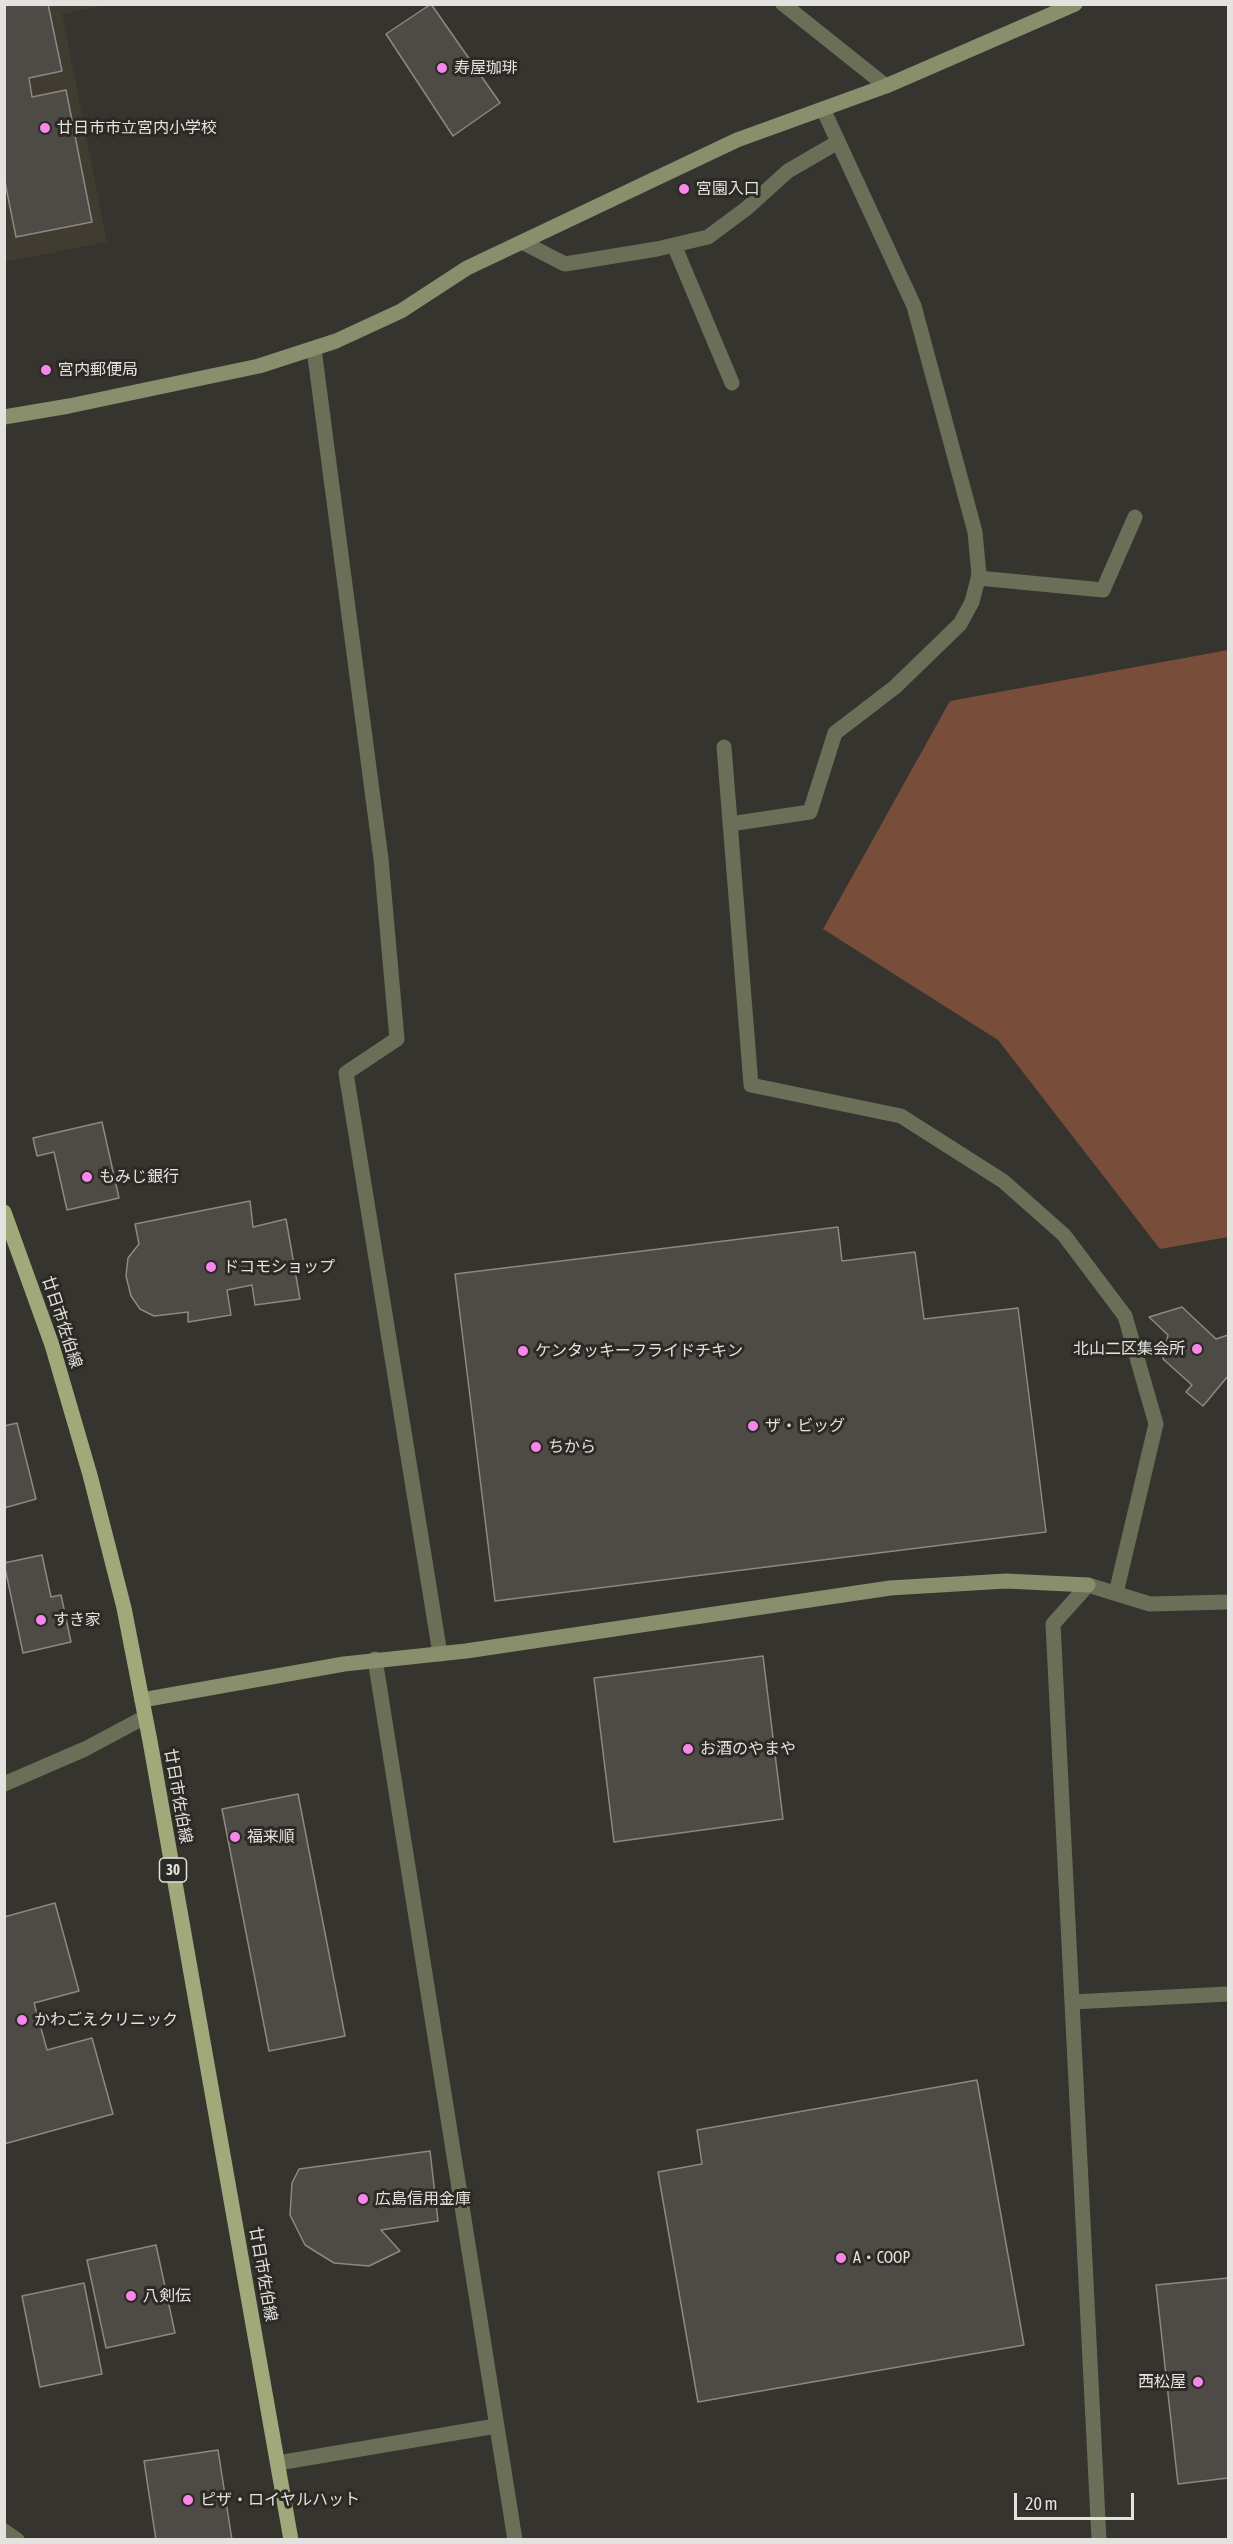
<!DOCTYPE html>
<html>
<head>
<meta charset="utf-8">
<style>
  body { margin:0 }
  #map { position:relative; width:1233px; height:2544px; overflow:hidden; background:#36342f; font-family:"Asap Condensed",sans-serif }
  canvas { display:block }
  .frame { position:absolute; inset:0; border:6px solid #e3e2df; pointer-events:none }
  .scale { position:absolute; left:1014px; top:2493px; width:120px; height:27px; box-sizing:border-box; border:3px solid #e3e2df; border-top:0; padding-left:8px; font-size:18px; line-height:21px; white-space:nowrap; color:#e3e2df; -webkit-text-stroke:4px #2c2a25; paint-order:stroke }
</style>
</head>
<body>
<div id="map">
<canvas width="1233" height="2544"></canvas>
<div class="frame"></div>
<div class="scale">20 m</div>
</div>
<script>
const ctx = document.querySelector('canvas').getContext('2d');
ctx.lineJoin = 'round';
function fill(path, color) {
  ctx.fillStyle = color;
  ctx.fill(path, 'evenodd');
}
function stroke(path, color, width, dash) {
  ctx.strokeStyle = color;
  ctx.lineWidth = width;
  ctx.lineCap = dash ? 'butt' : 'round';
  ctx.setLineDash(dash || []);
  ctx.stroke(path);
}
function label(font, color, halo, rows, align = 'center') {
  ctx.font = font + ' "Asap Condensed","Noto Sans JP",sans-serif';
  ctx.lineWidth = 6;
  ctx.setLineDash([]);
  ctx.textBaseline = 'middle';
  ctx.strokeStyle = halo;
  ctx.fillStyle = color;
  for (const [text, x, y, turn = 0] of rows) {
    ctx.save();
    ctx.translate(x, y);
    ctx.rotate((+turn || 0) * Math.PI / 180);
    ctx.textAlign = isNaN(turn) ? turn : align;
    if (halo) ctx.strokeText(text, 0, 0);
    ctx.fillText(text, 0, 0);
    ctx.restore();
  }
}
const built = new Path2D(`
  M5,5H107L62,14L107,242L5,262Z`);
const green = new Path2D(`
  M1228,650V1237L1160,1249L998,1040L823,929L950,701Z`);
const building = new Path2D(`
  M4,4H48L62,71L29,78L32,97L66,90L92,222L16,237L4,177Z
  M431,4L500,103L453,136L386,34Z
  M102,1122L119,1198L67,1210L54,1152L37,1156L33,1138Z
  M250,1201L253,1227L286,1219L300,1299L255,1305L252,1285L227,1290L231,1315L188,1322V1312L154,1316L140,1309L131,1296L126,1276L128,1258L139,1244L135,1224Z
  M838,1227L842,1261L915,1252L924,1319L1018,1308L1046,1532L495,1601L455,1274Z
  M1182,1307L1216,1339L1228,1335V1376L1203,1406L1186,1392L1192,1385L1163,1359L1168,1335L1149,1317Z
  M17,1423L36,1499L4,1508V1426Z
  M42,1555L51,1597L61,1595L71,1642L23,1653L4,1563Z
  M763,1656L783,1819L614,1842L594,1678Z
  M298,1794L345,2036L269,2051L222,1809Z
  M55,1903L79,1991L34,2003L47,2050L92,2038L113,2114L4,2144V1917Z
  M977,2080L1024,2345L698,2402L658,2172L702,2164L697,2130Z
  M430,2151L438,2221L381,2230L400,2251L369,2266L334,2263L305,2245L290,2215L292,2183L299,2169Z
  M156,2245L175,2333L106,2348L87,2260Z
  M1228,2278V2478L1178,2484L1156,2285Z
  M84,2283L102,2374L40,2387L22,2296Z
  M218,2450L232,2540H156L144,2461Z`);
const lane = new Path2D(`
  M314,349L381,859L397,1039L346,1073L440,1654`);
const street = new Path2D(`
  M783,4L886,86
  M522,242L565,264L657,249L708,237L747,208L788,171L838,142
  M674,245L732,383
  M978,578L1103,590L1135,517
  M724,747L751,1085L901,1116L1003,1181L1064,1235L1125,1316L1156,1424L1116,1593
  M730,824L810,812L835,733L895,687L960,624L972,602L979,575L975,532L914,306L823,109
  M375,1659L515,2540
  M4,1784L85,1749L145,1717
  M1072,2002L1228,1994
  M278,2463L496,2426
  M4,2531L17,2540
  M1099,2540L1053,1624L1088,1585L1150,1604L1228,1602`);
const secondary = new Path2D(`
  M4,417L69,406L259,366L336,341L401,311L467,268L737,140L886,86L1075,4
  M142,1700L344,1664L466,1651L890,1588L1006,1581L1088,1585`);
const primary = new Path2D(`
  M4,1212L52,1345L90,1475L124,1608L150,1741L291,2540`);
const markers = [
  [442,68,6,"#f987e9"],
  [45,128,6,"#f987e9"],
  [684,189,6,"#f987e9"],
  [46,370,6,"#f987e9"],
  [87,1177,6,"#f987e9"],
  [211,1267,6,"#f987e9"],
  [1197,1349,6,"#f987e9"],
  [523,1351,6,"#f987e9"],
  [753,1426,6,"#f987e9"],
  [536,1447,6,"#f987e9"],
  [41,1620,6,"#f987e9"],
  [688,1749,6,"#f987e9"],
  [235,1837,6,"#f987e9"],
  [22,2020,6,"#f987e9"],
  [363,2199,6,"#f987e9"],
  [841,2258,6,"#f987e9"],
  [131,2296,6,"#f987e9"],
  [1198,2382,6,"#f987e9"],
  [188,2500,6,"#f987e9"]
];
const shields = [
  [173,1870,27]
];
const shieldNames = [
  ["30",173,1870]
];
const poiNames = [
  ["寿屋珈琲",454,68],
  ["廿日市市立宮内小学校",57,128],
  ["宮園入口",696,189],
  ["宮内郵便局",58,370],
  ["もみじ銀行",99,1177],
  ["ドコモショップ",223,1267],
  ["北山二区集会所",1185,1349,"right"],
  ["ケンタッキーフライドチキン",535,1351],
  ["ザ・ビッグ",765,1426],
  ["ちから",548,1447],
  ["すき家",53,1620],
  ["お酒のやまや",700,1749],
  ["福来順",247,1837],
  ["かわごえクリニック",34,2020],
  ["広島信用金庫",375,2199],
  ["A・COOP",853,2258],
  ["八剣伝",143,2296],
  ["西松屋",1186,2382,"right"],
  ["ピザ・ロイヤルハット",200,2500]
];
const streetNames = [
  ["廿日市佐伯線",62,1322,72],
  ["廿日市佐伯線",178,1796,80],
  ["廿日市佐伯線",263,2274,80]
];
fill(built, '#403c31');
fill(green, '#784d3a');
fill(building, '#4e4a45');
stroke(building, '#8d8884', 1.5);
stroke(lane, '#6b6f58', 15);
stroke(street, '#6b6f58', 15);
stroke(secondary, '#898f6c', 15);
stroke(primary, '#a1a87a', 15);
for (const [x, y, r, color] of markers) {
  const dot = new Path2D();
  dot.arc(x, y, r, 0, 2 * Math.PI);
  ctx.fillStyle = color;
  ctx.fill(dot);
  stroke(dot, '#2c2a25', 2);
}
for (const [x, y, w] of shields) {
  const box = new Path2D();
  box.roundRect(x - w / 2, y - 12, w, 24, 4.5);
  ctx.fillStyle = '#2c2a25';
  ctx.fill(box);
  stroke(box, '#e3e2df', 1.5);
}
label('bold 15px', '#e3e2df', null, shieldNames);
label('16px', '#e3e2df', '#2c2a25', poiNames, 'left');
label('16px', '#e3e2df', '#2c2a25', streetNames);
</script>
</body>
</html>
